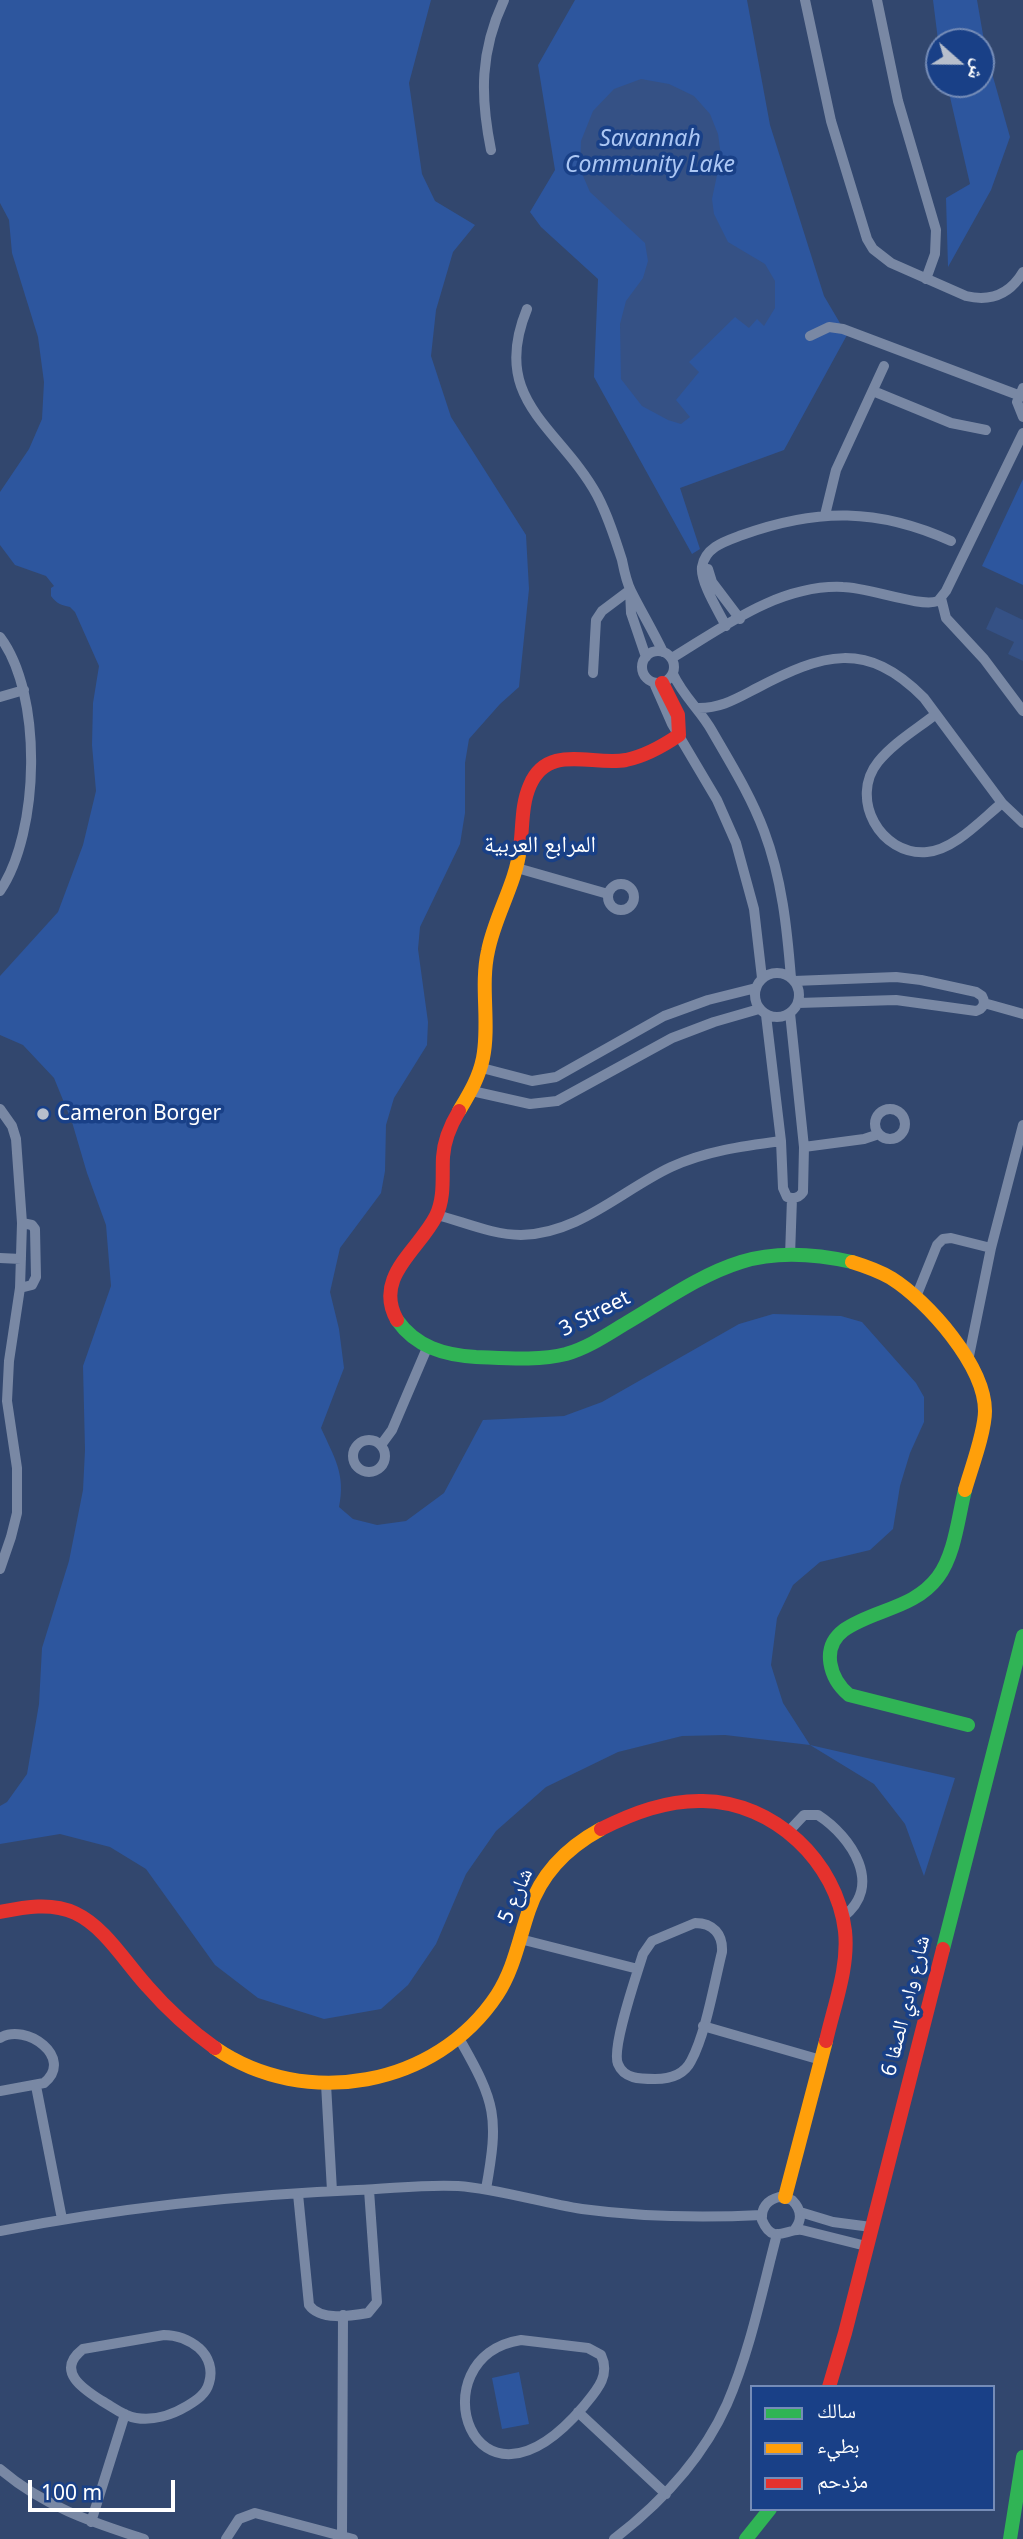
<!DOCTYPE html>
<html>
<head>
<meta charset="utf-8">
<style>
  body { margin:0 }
  #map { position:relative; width:1023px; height:2539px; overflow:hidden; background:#32476e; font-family:"Noto Sans","Noto Naskh Arabic",sans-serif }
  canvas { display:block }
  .legend { position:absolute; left:750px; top:2385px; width:245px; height:126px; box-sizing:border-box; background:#194087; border:2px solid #758cb7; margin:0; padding:9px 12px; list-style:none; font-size:21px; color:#fff }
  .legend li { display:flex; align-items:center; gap:14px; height:35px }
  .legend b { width:35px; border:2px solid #758cb7 }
  .north { position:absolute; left:925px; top:28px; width:70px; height:70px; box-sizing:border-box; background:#194087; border:2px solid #758cb7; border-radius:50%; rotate:111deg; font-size:19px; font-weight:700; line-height:28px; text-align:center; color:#fff }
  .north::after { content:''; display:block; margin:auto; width:24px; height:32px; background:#b7bfcc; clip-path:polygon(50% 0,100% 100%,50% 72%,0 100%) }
  .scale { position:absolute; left:28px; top:2480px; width:147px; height:32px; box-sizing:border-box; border:4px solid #fff; border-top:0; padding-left:9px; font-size:21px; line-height:24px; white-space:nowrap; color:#fff; -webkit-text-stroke:5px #194087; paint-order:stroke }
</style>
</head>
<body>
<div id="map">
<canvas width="1023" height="2539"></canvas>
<ul class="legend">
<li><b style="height:9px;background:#30b455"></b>سالك</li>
<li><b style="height:9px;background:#ff9f0a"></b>بطيء</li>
<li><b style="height:9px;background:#e5322d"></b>مزدحم</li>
</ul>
<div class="north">ش</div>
<div class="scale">100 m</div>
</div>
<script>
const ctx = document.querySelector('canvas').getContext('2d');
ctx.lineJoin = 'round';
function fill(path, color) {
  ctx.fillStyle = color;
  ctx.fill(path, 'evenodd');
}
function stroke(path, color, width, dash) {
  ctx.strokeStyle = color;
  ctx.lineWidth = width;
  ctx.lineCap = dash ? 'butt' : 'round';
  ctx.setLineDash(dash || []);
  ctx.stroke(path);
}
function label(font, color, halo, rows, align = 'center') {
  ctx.font = font + ' "Noto Sans","Noto Naskh Arabic",sans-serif';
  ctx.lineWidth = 7;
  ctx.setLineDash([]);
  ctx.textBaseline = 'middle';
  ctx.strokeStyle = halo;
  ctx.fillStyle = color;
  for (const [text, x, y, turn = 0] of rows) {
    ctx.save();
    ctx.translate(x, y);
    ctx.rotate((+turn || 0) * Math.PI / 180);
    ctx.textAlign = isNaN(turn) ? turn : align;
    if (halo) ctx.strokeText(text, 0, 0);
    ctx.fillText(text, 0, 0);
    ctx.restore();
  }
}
const green = new Path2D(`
  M0,0H431L409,83L422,174L435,201L475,225L453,252L436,310L431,356L451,417L526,535L529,589L519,687L500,704L469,739L465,763V813L460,844L420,927L418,949L428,1022L427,1045L394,1098L386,1125L385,1171L381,1193L340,1248L330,1292L339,1329L344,1368L321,1428C334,1457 346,1474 339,1507L353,1519L377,1525L406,1521L444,1493L483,1420L564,1416L602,1402L739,1324L773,1314L841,1316L862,1322L916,1383L924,1397V1422L910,1453L900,1486L893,1529L870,1550L820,1562L793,1585L777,1618L771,1665L783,1703L810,1745L955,1778L924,1876L905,1824L874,1784L810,1745L725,1735L682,1736L618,1752L546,1787L496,1831L466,1874L436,1944L408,1985L381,2009L324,2019L258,1998L215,1965L146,1869L110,1847L60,1834L0,1844V1806L7,1802L27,1774L39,1704L42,1648L69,1561L83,1490L85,1450L83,1366L111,1286L106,1225L87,1173L72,1122L54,1078L23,1045L0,1035V976L58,912L83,845L96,791L92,745L93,703L99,666L75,612L70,607C61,605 57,604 51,596V588L54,586L46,576L15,565L0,545V492L29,449L42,419L44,382L38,337L12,253L9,220L0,203Z
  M575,0H747L770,125L824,296L847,335L784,450L680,488L700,549L692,554L594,377L598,279L541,227L530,212L555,170L538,65Z
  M933,0H977L986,52L1010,137L991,190L948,267L946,198L970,184L947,84H981V42H939V48Z
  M1023,479V585L982,566Z
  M519,2372L529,2424L502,2429L492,2378Z`);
const water = new Path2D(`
  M641,79L669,84L694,96L710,114L718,134L721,156L712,199L714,214L728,242L765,264L775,281V308L764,326L757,319L749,328L735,317L689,362L699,372L676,400L690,417L681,424L668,420L642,406L621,379L620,324L626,301L643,278L648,261L645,243L590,192L580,169L581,141L593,111L614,89Z
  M996,607L1023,620V661L1008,654L1014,642L986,629Z`);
const street = new Path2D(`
  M805,0L831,121L867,239L873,249L891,263L966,296C991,302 1010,294 1023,272
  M877,0L898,101L936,230L935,254L926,279
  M491,150C480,96 480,51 504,0
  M527,309C489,401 560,427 597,495C608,516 615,538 622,560C624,570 626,581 631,591C641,611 653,631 663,652
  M810,336L829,327L843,329L1018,395
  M1023,388L1017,402L1023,417
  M873,391L951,423L986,430
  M825,515L836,470L884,366
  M708,569L712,582L740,619
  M630,590L631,613L646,657
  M941,598L946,618L984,659L1023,711
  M726,626C719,612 700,582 702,567C705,547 726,541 742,535C817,508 878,508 951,541
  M0,637C43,694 40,832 0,891
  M642 667a16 16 0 1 1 32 0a16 16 0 1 1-32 0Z
  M672,658C723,627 780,584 843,587C867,587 921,608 938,601L946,591L1023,433
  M593,673L596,620L602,611L630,590
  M673,674C683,696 701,711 712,731C731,764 751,796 764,831C782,879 787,928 791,978
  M654,683L672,724L717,800L736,843L754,909L762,978
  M0,697L24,690
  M696,708C720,709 736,699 757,688C822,654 866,639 924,698L1002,803L1023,823
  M936,714C917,729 893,743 878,762C849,798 880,856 927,852C954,850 981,820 1002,803
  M517,868L608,894
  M608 897a13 13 0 1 1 26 0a13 13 0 1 1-26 0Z
  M755 995a22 22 0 1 1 44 0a22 22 0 1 1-44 0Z
  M794,981L896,977L921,980L976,992L982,996C986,1003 983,1009 976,1011L896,1000L798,1003
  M984,1003L1023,1014
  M766,1015L781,1141L783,1188L787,1197C794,1199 799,1198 803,1192L804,1147L790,1013
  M482,1068L532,1081L556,1077L664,1016L708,1000L756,988
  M472,1091L530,1104L557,1101L672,1038L714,1022L759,1009
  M0,1109L12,1126L16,1139L22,1223L20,1288L9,1361L7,1401L17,1468V1513L11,1537L0,1569
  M875 1124a15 15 0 1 1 30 0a15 15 0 1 1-30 0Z
  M804,1147L864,1139L879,1134
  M437,1215C464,1222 493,1235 521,1235C579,1234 622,1190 671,1167C706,1151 743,1146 781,1141
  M790,1256L792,1198
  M0,1258L21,1259
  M20,1288L32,1285L36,1277L35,1229L32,1225L22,1223
  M916,1297L937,1245L943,1239L951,1238L991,1248
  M969,1356L991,1248L1023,1125
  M353 1456a16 16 0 1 1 32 0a16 16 0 1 1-32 0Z
  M381,1445L392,1430L427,1348
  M788,1832L804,1815H818C852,1837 884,1886 843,1917
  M695,1923C713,1923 723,1934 722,1952C714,1984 706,2033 691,2061C684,2075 669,2079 655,2079C640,2079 624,2079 618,2064C611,2048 637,1974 643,1954L652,1941Z
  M520,1939L638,1969
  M703,2026L821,2060
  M0,2038C26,2022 75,2058 44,2083L0,2091
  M460,2040C496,2103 499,2117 486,2189
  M326,2084L332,2191
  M36,2086L62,2219
  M298,2194L309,2305C320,2321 350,2316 368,2313L377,2302L369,2190
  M800,2212L833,2222L871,2227
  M795,2229C803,2219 801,2209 792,2200L779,2197C767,2200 761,2208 762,2220C773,2246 786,2228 802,2230L866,2246
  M0,2231C118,2208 237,2195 357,2190C391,2189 424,2184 458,2186C500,2189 541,2203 582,2209C642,2217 702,2218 762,2215
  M164,2335C178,2335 188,2339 199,2348C209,2357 213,2370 209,2383C206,2394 197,2400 187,2406C172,2415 153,2421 136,2418C123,2416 113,2407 102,2401C83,2389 55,2371 83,2349Z
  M521,2340L588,2348L601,2355C611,2376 596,2391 583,2407C471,2538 416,2356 521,2340Z
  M578,2412L666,2494
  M0,2469C43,2506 91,2522 144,2539
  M91,2522L125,2414
  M342,2537L343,2315
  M226,2539L239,2519L255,2513L353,2539
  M614,2539C661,2503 702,2460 727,2404C750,2351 762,2291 777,2234`);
const fast = new Path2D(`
  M397,1320C416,1347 444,1355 476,1357C504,1358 539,1361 566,1354C587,1348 605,1336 623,1325C661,1303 699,1275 741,1262C776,1251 816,1254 852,1262
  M965,1490C958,1518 955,1554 938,1577C914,1609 874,1609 844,1630C820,1648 830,1679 849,1695L968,1725
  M943,1949L1023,1636
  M746,2539L770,2509
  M1010,2539L1023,2457`);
const slow = new Path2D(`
  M459,1111C469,1094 479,1078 483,1058C490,1023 480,986 488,951C495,915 516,884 520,848
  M852,1262C865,1266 879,1271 891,1278C928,1301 985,1366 985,1411C985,1432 971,1469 965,1490
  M215,2048C305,2110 436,2087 497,1995C514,1969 519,1939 529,1910C541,1874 568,1847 601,1829
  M785,2197L826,2041`);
const jam = new Path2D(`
  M520,848C523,828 521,805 530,785C548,743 592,766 626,760C645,756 663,746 679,735L678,715L662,683
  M397,1320C373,1277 419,1250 436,1216C445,1197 442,1177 443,1157C444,1140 450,1126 459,1111
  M601,1829C633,1813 667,1800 703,1801C774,1802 837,1862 845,1931C849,1968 834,2005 826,2041
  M0,1912C25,1907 51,1902 75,1913C105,1927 125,1962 147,1986C167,2009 190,2030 215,2048
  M829,2387L845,2333L943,1949`);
const markers = [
  [43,1114,7,"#b7bfcc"]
];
const poiNames = [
  ["Cameron Borger",57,1114]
];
const streetNames = [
  ["3 Street",595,1314,-27],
  ["شارع 5",516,1896,-67],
  ["شارع وادي الصفا 6",906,2006,-76]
];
const waterNames = [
  ["Savannah",650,139],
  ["Community Lake",650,165]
];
const neighbourhoodNames = [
  ["المرابع العربية",540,845]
];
fill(green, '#2d569e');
fill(water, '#355185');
stroke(street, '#7988a4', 10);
stroke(fast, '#30b455', 14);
stroke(slow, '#ff9f0a', 14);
stroke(jam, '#e5322d', 14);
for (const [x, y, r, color] of markers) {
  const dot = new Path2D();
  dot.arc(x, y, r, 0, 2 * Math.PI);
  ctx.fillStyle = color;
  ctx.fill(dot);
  stroke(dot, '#194087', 2.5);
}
label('21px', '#fff', '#194087', poiNames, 'left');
label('21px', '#fff', '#194087', streetNames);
label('italic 23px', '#acc7f4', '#194087', waterNames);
label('23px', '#fff', '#194087', neighbourhoodNames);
</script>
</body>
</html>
